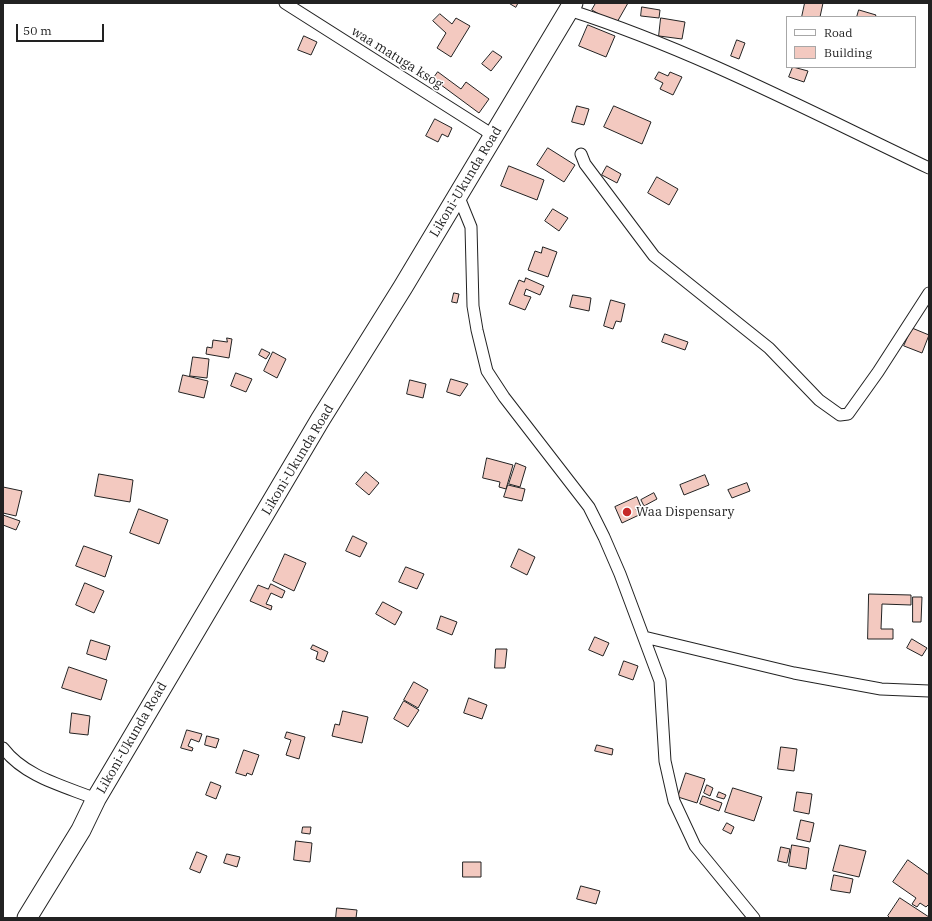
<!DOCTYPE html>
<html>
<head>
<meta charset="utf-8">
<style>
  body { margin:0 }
  #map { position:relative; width:932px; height:921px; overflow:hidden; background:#fff; font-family:"IBM Plex Serif",serif }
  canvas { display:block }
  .frame { position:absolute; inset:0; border:4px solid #222; pointer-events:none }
  .legend { position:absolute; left:786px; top:16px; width:130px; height:52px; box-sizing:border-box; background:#fff; border:1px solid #a7a7a7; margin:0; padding:5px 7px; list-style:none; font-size:12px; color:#222 }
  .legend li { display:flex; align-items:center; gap:8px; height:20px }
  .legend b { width:20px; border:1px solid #a7a7a7 }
  .scale { position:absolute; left:16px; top:24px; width:88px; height:18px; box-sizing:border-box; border:2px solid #222; border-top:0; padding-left:5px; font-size:12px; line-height:14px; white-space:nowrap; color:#222; -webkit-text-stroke:3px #fff; paint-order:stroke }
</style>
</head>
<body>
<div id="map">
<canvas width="932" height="921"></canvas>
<div class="frame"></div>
<ul class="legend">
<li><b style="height:5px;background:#fff"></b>Road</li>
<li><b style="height:11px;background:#f3c9c0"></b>Building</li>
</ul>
<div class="scale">50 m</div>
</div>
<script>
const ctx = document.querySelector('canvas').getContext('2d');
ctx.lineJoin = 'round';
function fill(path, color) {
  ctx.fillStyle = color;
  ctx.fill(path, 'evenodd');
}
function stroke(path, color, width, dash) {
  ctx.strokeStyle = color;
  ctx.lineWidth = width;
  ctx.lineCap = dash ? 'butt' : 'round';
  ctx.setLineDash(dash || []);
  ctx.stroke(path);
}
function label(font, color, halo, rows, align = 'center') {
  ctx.font = font + ' "IBM Plex Serif",serif';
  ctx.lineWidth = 3;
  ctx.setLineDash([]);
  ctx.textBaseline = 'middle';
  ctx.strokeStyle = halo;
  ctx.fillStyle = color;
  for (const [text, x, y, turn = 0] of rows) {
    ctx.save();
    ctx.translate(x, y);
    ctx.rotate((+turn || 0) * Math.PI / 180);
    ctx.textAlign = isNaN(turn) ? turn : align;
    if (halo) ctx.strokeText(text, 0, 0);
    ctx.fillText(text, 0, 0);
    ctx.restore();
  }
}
const building = new Path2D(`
  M509,3H518L516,7Z
  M596,3H628L616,24L592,10Z
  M805,3H823L820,17H802Z
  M642,7L660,10L659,18L641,16Z
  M859,10L876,15L875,17H857Z
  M440,14L452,24L456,18L470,26L451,57L437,48L446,33L433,21Z
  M661,18L685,22L682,39L659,36Z
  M588,25L615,36L606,57L579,46Z
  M304,36L317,42L311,55L298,50Z
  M737,40L745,43L739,59L731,56Z
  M493,51L502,57L491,71L482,64Z
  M793,67L808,71L804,82L789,77Z
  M438,72L461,89L466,82L489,99L479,113L433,79Z
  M659,72L668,76L670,72L682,77L673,95L660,89L663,83L655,79Z
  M577,106L589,109L584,125L572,122Z
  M614,106L651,122L642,144L604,127Z
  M435,119L452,128L448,137L442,134L438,142L426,136Z
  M548,148L575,165L564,182L537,165Z
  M509,166L544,180L537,200L501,186Z
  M607,166L621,174L617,183L602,175Z
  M657,177L678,189L669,205L648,193Z
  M553,209L568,218L559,231L545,221Z
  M543,247L557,252L548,277L528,270L535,251L541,253Z
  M526,278L544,286L540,295L526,289L524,295L531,297L525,310L509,304L519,280L524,282Z
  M454,293L459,294L457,303L452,302Z
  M573,295L591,298L589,311L570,307Z
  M611,300L625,304L621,322L616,321L613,329L604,326Z
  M912,328L929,335L922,353L904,346Z
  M665,334L688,342L685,350L662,342Z
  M227,338L232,339L229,358L206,354L207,347L212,348L213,340L227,342Z
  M262,349L270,353L266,359L259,355Z
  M273,352L286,359L277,378L264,371Z
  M193,357L209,359L207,378L190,376Z
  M236,373L252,379L246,392L231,386Z
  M183,375L208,381L204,398L179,392Z
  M451,379L468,384L460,396L447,392Z
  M410,380L426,384L423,398L407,394Z
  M487,458L513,465L506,489L499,487L500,482L483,478Z
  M516,463L526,467L520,487L509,484Z
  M366,472L379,483L369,495L356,484Z
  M99,474L133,480L130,502L95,496Z
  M705,475L709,485L684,495L680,485Z
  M747,483L750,491L732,498L728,490Z
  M508,485L525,489L522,501L504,497Z
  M3,487L22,491L16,516L3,513Z
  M654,493L657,499L644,506L641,500Z
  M637,497L641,507L636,509L639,515L622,523L615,507Z
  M139,509L168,520L159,544L130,533Z
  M3,515L20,521L16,530L3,525Z
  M353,536L367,543L360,557L346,551Z
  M84,546L112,556L105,577L76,566Z
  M519,549L535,557L527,575L511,567Z
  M285,554L306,563L294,591L273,581Z
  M406,567L424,574L417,589L399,582Z
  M85,583L104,591L94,613L76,605Z
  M271,584L285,591L282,598L271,593L266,604L272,606L271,610L250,601L258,585L268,589Z
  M869,594L911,595V605L882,604L881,629H893V639H868Z
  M913,597H922L921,622H913Z
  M383,602L402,612L395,625L376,614Z
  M441,616L457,622L452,635L437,629Z
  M595,637L609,643L603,656L589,650Z
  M912,639L927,648L922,656L907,648Z
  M91,640L110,646L106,660L87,654Z
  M313,645L328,652L324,662L316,659L318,652L311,649Z
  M496,649H507L505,668H495Z
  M624,661L638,666L633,680L619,675Z
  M69,667L107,680L101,700L62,688Z
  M414,682L428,690L418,708L404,700Z
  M469,698L487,705L482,719L464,713Z
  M404,701L419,710L408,727L394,719Z
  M343,711L368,717L362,743L332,736L335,724L339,725Z
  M72,713L90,716L88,735L70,733Z
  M187,730L202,734L199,742L191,739L188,746L193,748L192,751L181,748Z
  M287,732L305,737L299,759L286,755L291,740L285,738Z
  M207,736L219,739L216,748L205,745Z
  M597,745L613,749L612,755L595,751Z
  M781,747L797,749L794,771L778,769Z
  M244,750L259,755L252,775L247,773L246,776L236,773Z
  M686,773L705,779L697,803L678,797Z
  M211,782L221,786L216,799L206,795Z
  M707,785L713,788L710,796L704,793Z
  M733,788L762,797L754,821L725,812Z
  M719,792L726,795L724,799L717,797Z
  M797,792L812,794L809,814L794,811Z
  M703,796L722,803L719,811L700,804Z
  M801,820L814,823L810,842L797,839Z
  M727,823L734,827L731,834L723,830Z
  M303,827H311L310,834L302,833Z
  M296,841L312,843L310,862L294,860Z
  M792,845L809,848L806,869L789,866Z
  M840,845L866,851L859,877L833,871Z
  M781,847L790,849L787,863L778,861Z
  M197,852L207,856L200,873L190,869Z
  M227,854L240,857L237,867L224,863Z
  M908,860L929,875V904L926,907L920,903L917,907L912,904L916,898L893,882Z
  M463,862H481V877H463Z
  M834,875L853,879L850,893L831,890Z
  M581,886L600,891L596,904L577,899Z
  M900,898L929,917V918H890L888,916Z
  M337,908L357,910L356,918H336Z`);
const street = new Path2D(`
  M285,3L485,130L493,137
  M569,10C694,50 811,112 929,168
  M581,154L585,164L654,256L769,348L819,400L840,415L848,414L878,372L929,293
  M458,195L471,227L473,306L477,330L487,371L504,397L589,507L604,537L620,574L660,681L665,761L674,801L695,846L754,918
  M644,637L794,673L881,689L929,691
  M3,748C25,777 64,786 96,799`);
const highway = new Path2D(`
  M27,918L81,830L96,799L320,420L403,287L573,3`);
const markers = [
  [627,512,5,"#c62828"]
];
const streetNames = [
  ["waa matuga ksog",397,58,32],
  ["Likoni-Ukunda Road",466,182,-59],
  ["Likoni-Ukunda Road",298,460,-59],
  ["Likoni-Ukunda Road",132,738,-60]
];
const poiNames = [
  ["Waa Dispensary",636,512]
];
fill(building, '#f3c9c0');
stroke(building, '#222', 1);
stroke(street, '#222', 13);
stroke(highway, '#222', 21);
stroke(street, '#fff', 11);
stroke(highway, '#fff', 19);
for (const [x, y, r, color] of markers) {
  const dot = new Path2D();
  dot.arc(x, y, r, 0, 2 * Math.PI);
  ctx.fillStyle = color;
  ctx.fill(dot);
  stroke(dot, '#fff', 1.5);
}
label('13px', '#222', '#fff', streetNames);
label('13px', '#222', '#fff', poiNames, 'left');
</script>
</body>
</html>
